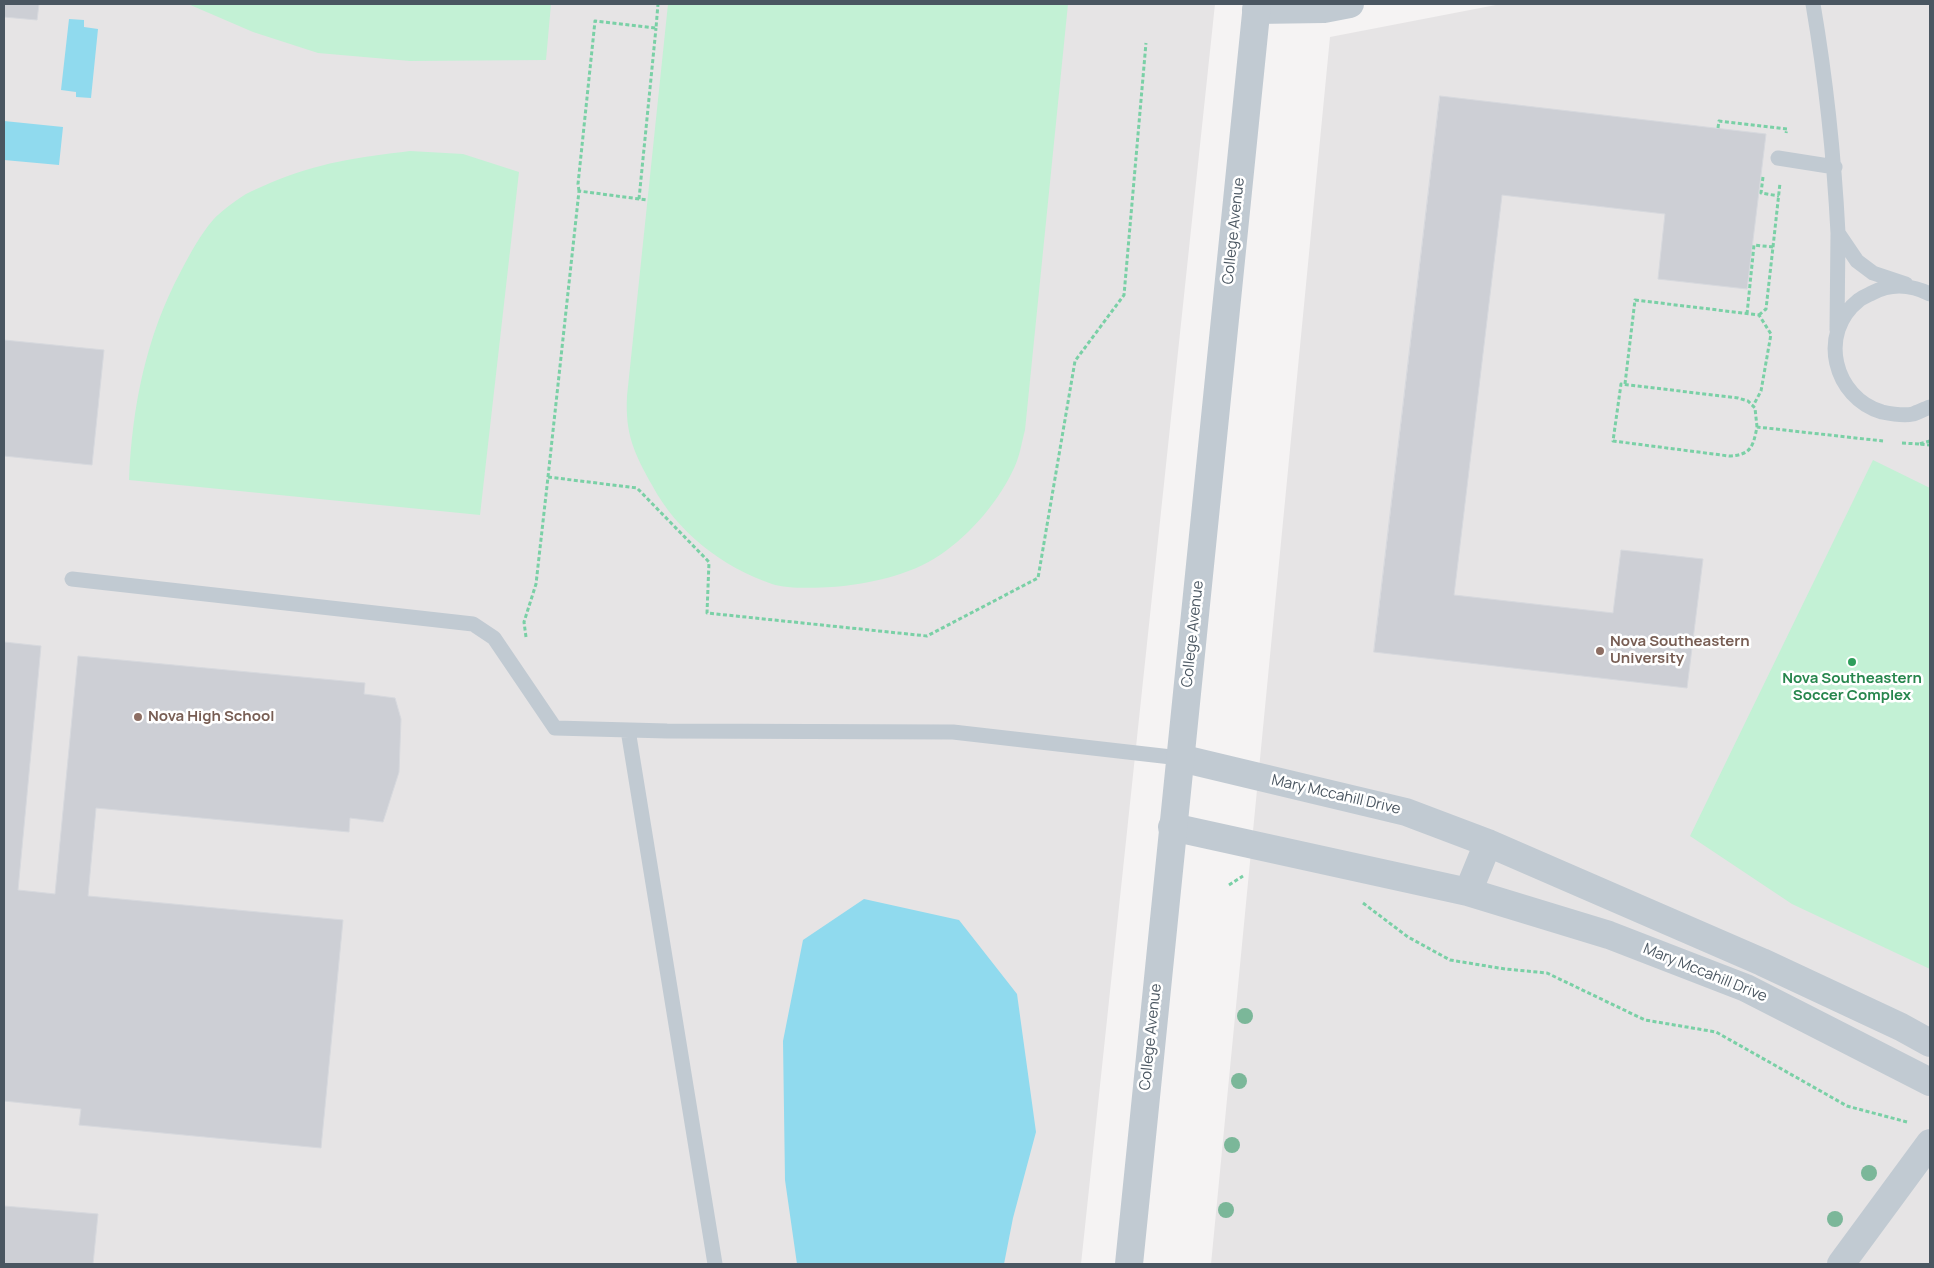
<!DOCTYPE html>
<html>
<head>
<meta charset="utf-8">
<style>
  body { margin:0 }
  #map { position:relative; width:1934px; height:1268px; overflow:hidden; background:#f5f3f3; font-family:Manrope,sans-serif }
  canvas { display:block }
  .frame { position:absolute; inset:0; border:5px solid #4a5661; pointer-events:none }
</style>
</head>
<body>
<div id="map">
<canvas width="1934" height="1268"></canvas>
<div class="frame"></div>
</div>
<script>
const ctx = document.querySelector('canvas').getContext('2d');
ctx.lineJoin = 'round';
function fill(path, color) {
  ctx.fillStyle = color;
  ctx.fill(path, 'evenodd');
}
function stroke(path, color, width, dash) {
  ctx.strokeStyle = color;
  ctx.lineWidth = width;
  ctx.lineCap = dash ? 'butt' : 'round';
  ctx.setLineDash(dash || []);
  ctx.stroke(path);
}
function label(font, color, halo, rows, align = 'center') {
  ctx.font = font + ' Manrope,sans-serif';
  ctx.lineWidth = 5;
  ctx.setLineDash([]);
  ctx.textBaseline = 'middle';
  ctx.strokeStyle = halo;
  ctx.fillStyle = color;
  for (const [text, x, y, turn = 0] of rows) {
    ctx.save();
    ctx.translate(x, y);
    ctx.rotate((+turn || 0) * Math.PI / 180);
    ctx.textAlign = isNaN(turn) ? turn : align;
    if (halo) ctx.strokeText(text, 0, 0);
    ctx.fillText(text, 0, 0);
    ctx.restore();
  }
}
const education = new Path2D(`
  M4,4H1215L1081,1264H4Z
  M1501,4H1930V1264H1211L1330,37Z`);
const green = new Path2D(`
  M188,4H551L546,60L410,61L318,53L253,32Z
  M668,4H1068L1025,430C1022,441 1020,455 1015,466C1000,500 971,534 940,555C909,576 868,584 832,587C817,588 786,589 772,584C722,567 677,532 652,485C634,453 625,434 627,396Z
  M410,151L463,154L519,172L480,515L129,480C132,407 146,336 181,271C190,254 200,235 213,220C221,211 235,201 246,194C253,190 262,187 270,183C316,163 360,157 410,151Z
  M1873,460L1930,488V969L1792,904L1690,836Z`);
const water = new Path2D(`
  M69,19L84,20V27L98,29L91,98L76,97V92L61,90Z
  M4,121L63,127L59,165L4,160Z
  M864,899L959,920L1017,994L1036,1132L1013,1218L1004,1264H797L785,1180L783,1041L803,940Z`);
const building = new Path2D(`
  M4,4H39L37,20L4,17Z
  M1440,96L1766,134L1747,289L1658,279L1665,214L1502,195L1454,595L1613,613L1621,550L1703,559L1687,688L1374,652Z
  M4,340L104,350L92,465L4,456Z
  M4,642L41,646L18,890L55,894L78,656L365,683L364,694L395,698L401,719L399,772L383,822L350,818L349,832L96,808L88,896L343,920L321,1148L79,1125L81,1109L4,1101Z
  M4,1206L98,1214L93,1264H4Z`);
const path = new Path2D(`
  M1718,128L1719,121L1787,129L1786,133
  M1763,177L1761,193L1779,196
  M579,191L578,184L595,21L656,28L658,4
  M639,199L656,28
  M1773,247L1780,183
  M1747,314L1754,245L1773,247L1766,309L1759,315
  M1625,384L1635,300L1759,315L1771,334L1761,391L1753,406
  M1757,427L1755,408L1748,401L1738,398L1621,384L1613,441L1729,456C1751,455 1753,447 1757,427L1883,441
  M1930,441L1919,444L1930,445
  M1902,443L1919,444
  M548,477L637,488L709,562L707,613L927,636L1038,578L1075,361L1124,295L1146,43
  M526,637L524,622L536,584L548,477L579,191L647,200
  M1229,885L1243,876
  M1363,903L1408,937L1450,960L1505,969L1547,973L1645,1020L1716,1032L1847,1106L1907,1122`);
const service = new Path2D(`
  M1813,4C1826,80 1834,156 1838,233
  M1778,158L1835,167
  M1930,294C1912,285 1891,283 1872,293C1868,295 1863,297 1859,300C1817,333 1834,398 1882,412C1892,414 1903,416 1913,414C1918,412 1925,409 1930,407
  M1837,330L1838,233L1857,261L1873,273L1906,284
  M72,579L473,624L494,638L555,728L667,731L953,732L1180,758
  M628,730L715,1264`);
const minor = new Path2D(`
  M1256,10L1324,9L1350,4
  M1180,758L1406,812L1488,843L1762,962L1901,1027L1930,1043
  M1172,827L1468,892L1609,935L1746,988L1930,1082
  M1468,892L1488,843
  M1841,1264L1930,1143`);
const tertiary = new Path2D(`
  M1129,1264L1257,4`);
const trees = [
  [1245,1016],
  [1239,1081],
  [1232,1145],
  [1869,1173],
  [1226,1210],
  [1835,1219]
];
const markers = [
  [1600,651,5,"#8d6e63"],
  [1852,662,5,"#2e9e5b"],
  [138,717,5,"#8d6e63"]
];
const streetNames = [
  ["College Avenue",1234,231,-84],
  ["College Avenue",1193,634,-84],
  ["Mary Mccahill Drive",1336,795,13],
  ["Mary Mccahill Drive",1705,973,22],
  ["College Avenue",1151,1037,-84]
];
const educationNames = [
  ["Nova Southeastern",1610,642],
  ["University",1610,659],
  ["Nova High School",148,717]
];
const leisureNames = [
  ["Nova Southeastern",1852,679],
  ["Soccer Complex",1852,696]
];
fill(education, '#e6e4e5');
fill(green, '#c3f1d5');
fill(water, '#90daee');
fill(building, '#cdcfd5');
stroke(building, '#d7d9de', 1);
stroke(path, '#7ad0a6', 3, [4, 2.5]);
stroke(service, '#c1cad2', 15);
stroke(minor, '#c1cad2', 28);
stroke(tertiary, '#c1cad2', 28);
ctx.fillStyle = '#7bb799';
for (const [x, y] of trees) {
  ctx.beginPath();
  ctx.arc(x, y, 8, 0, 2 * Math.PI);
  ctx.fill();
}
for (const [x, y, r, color] of markers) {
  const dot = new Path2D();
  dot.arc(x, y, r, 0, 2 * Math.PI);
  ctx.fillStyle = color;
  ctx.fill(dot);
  stroke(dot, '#fff', 2);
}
label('15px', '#4a5661', '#fff', streetNames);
label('bold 15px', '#785e54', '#fff', educationNames, 'left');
label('bold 15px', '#27864d', '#fff', leisureNames);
</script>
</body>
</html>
